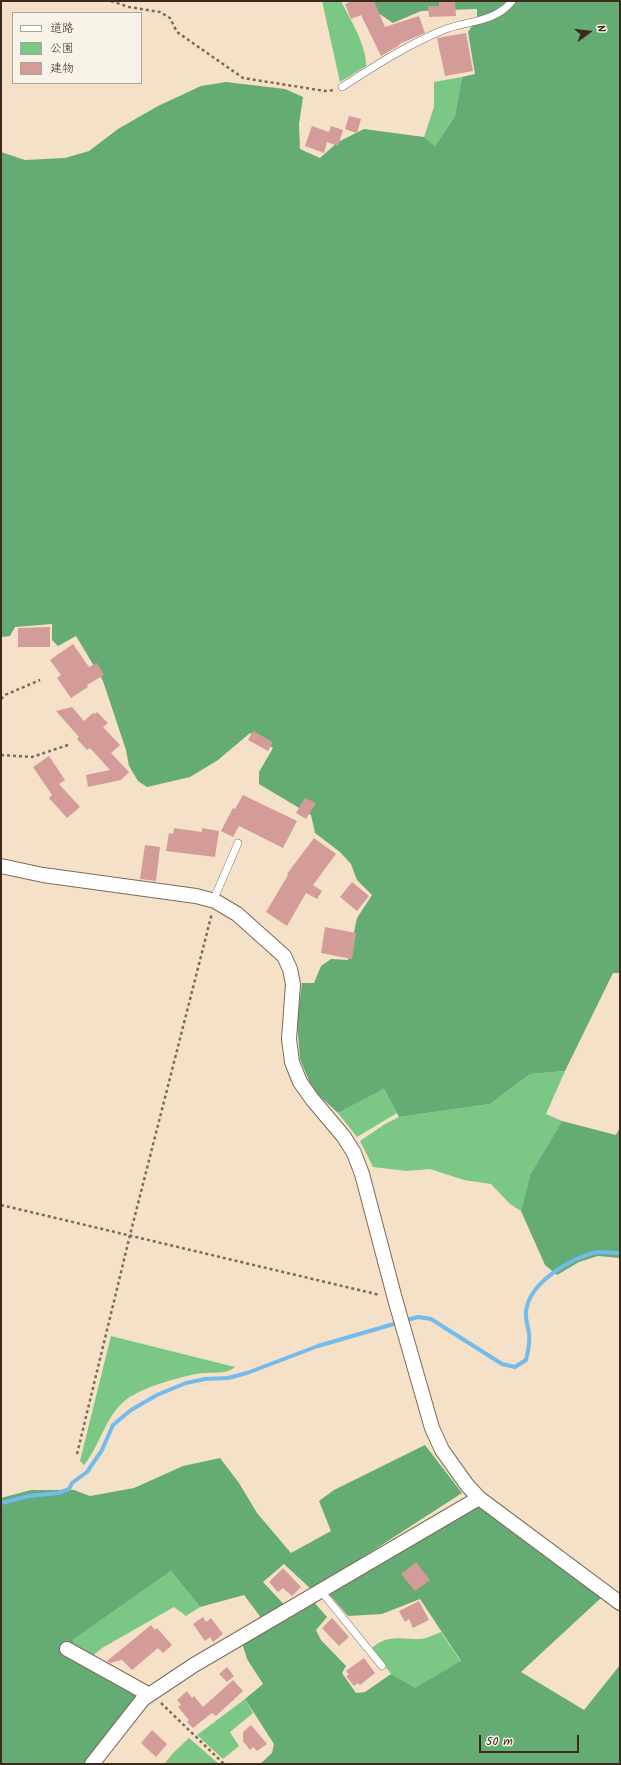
<!DOCTYPE html>
<html>
<head>
<meta charset="utf-8">
<style>
  body { margin:0 }
  #map { position:relative; width:621px; height:1765px; overflow:hidden; background:#f5e0c8; font-family:Kalam,"Klee One",sans-serif }
  canvas { display:block }
  .frame { position:absolute; inset:0; border:2px solid #3b2a1e; pointer-events:none }
  .legend { position:absolute; left:12px; top:12px; width:130px; height:72px; box-sizing:border-box; background:#f7f3e8; border:1px solid #aca397; margin:0; padding:5px 7px; list-style:none; font-size:12px; color:#3b2a1e }
  .legend li { display:flex; align-items:center; gap:8px; height:20px }
  .legend b { width:20px; border:1px solid #aca397 }
  .north { position:absolute; left:569px; top:12px; width:40px; height:40px; -webkit-text-stroke:3px #f7f3e8; paint-order:stroke; rotate:75deg; font-size:11px; font-weight:700; line-height:16px; text-align:center; color:#3b2a1e }
  .north::after { content:''; display:block; margin:auto; width:14px; height:18px; background:#3b2a1e; clip-path:polygon(50% 0,100% 100%,50% 72%,0 100%) }
  .scale { position:absolute; left:479px; top:1735px; width:100px; height:18px; box-sizing:border-box; border:2px solid #3b2a1e; border-top:0; padding-left:5px; font-size:12px; line-height:14px; white-space:nowrap; color:#3b2a1e; -webkit-text-stroke:3px #f7f3e8; paint-order:stroke }
</style>
</head>
<body>
<div id="map">
<canvas width="621" height="1765"></canvas>
<div class="frame"></div>
<ul class="legend">
<li><b style="height:5px;background:#fff"></b>道路</li>
<li><b style="height:11px;background:#7bc786"></b>公園</li>
<li><b style="height:11px;background:#d39c99"></b>建物</li>
</ul>
<div class="north">N</div>
<div class="scale">50 m</div>
</div>
<script>
const ctx = document.querySelector('canvas').getContext('2d');
ctx.lineJoin = 'round';
function fill(path, color) {
  ctx.fillStyle = color;
  ctx.fill(path, 'evenodd');
}
function stroke(path, color, width, dash) {
  ctx.strokeStyle = color;
  ctx.lineWidth = width;
  ctx.lineCap = dash ? 'butt' : 'round';
  ctx.setLineDash(dash || []);
  ctx.stroke(path);
}
const green = new Path2D(`
  M322,1H341C350,19 367,46 366,66L340,82Z
  M462,77L455,116L435,146L424,137L434,107V82Z
  M565,1071L546,1114L562,1121L530,1175L521,1211L510,1204L491,1184L464,1180L430,1169L406,1171L373,1167L360,1141L385,1124L399,1117L490,1104L530,1074Z
  M384,1089L397,1113L357,1137L338,1113Z
  M111,1336L235,1367C225,1376 209,1371 196,1374C176,1378 144,1387 127,1399C105,1416 101,1444 84,1465L80,1461Z
  M171,1571L200,1607L186,1616L174,1607L102,1648L84,1663L71,1640Z
  M441,1632L461,1662L415,1689L391,1674L372,1648C386,1634 403,1639 420,1639C427,1639 435,1634 441,1632Z
  M245,1699L253,1713L230,1732L239,1746L223,1759L197,1735Z
  M189,1738L219,1764H164L174,1752Z`);
const forest = new Path2D(`
  M360,1H620V973H613L565,1071L530,1074L490,1104L399,1117L384,1089L338,1113L313,1090L300,1059L297,1022L302,983H314L321,966L331,959L348,960L357,918L372,895L357,880L351,864L340,852L315,833L311,815L259,784V772L273,748L250,733L218,760L190,777L147,787L138,781L129,766L126,750L103,681L76,636L58,646L52,640V624L15,627L10,636L1,637V152L25,160L65,158L89,151L118,129L158,106L201,86L226,82L285,89L303,97L299,124L300,149L320,158L338,142L364,129L424,137L435,146L455,116L462,77L475,74L468,32L477,18V9L421,11L393,23Z
  M562,1121L616,1135L620,1127V1258L598,1256L579,1262L557,1275L545,1265L521,1211L530,1175Z
  M425,1445L462,1493L312,1590L284,1564L263,1582L291,1612L312,1600L327,1617L316,1630L321,1640L346,1666L342,1673L356,1693L365,1692L391,1674L415,1688L461,1661L420,1599L382,1614L348,1616L328,1593L479,1506L507,1529L602,1597L521,1672L584,1710L620,1665V1764H260L272,1753L274,1744L245,1699L263,1684L247,1659L243,1646L262,1619L244,1595L200,1607L171,1571L72,1640L84,1663L137,1693V1699L87,1764H1V1498L31,1490H74L90,1496L134,1488L183,1466L220,1458L239,1483L257,1513L291,1553L331,1531L319,1501L334,1490Z`);
const stream = new Path2D(`
  M1,1503L29,1496L58,1493L69,1489L72,1483L87,1472L102,1450L113,1425L131,1410L157,1395L186,1383L205,1379L228,1378L247,1373L318,1346L418,1317L431,1319L502,1364L515,1367L526,1360C528,1352 530,1342 529,1333C528,1326 525,1319 526,1312C528,1283 573,1256 598,1252C605,1252 613,1253 620,1253`);
const building = new Path2D(`
  M352,1H374L385,27L419,16L425,33L399,44L400,45L381,56L361,15L351,19L345,4Z
  M439,1H455L456,16L429,17L428,6H439Z
  M466,33L473,71L445,76L437,38Z
  M349,116L361,119L357,133L345,129Z
  M312,126L329,132L331,126L343,130L338,146L327,142L324,153L305,146Z
  M50,627V647H18V628Z
  M73,644L89,667L97,663L104,675L87,685L88,687L71,698L57,678L61,675L50,660Z
  M72,707L84,721L93,713L95,714L97,712L108,723L103,727L120,745L111,753L129,772L121,780L88,787L86,775L110,770L90,748L87,750L77,739L79,737L56,711Z
  M253,731L273,742L268,751L248,740Z
  M49,756L65,780L59,784L80,807L67,818L49,798L52,795L33,767Z
  M243,795L297,821L283,848L239,826L233,837L221,831L233,808L235,809Z
  M305,798L316,803L306,819L296,813Z
  M174,828L202,832V828L219,831L215,857L166,851L169,833L173,834Z
  M314,838L336,854L313,885L322,891L317,899L306,893L287,926L266,912L288,875L287,874Z
  M145,845L160,847L156,881L140,879Z
  M352,882L369,896L357,911L340,897Z
  M325,927L356,933L352,959L321,953Z
  M416,1562L430,1580L415,1591L401,1574Z
  M283,1568L301,1587L292,1596L283,1588L278,1592L269,1582Z
  M419,1601L429,1620L413,1628L409,1619L405,1622L399,1611Z
  M203,1617L206,1622L211,1618L223,1634L213,1642L210,1637L205,1641L193,1624Z
  M332,1618L349,1637L339,1646L322,1628Z
  M151,1625L155,1630L157,1628L172,1645L163,1653L158,1648L132,1670L122,1660L110,1663L107,1661Z
  M364,1658L375,1673L360,1685L358,1683L354,1686L346,1676L349,1675L346,1671Z
  M227,1667L234,1676L227,1682L219,1674Z
  M233,1680L243,1691L216,1716L212,1713L193,1728L187,1722L189,1720L178,1707L181,1705L177,1700L187,1691L192,1698L194,1696L203,1707Z
  M251,1725L267,1744L257,1751L253,1747L250,1750L243,1741V1732Z
  M152,1730L167,1744L156,1757L141,1743Z`);
const path = new Path2D(`
  M111,1L129,7L160,12L170,18L177,32L243,78L325,91L335,90
  M1,699L5,695L40,680
  M1,755L32,757L68,745
  M1,1205L380,1295
  M77,1454L130,1235L212,913
  M161,1703L224,1764`);
const service = new Path2D(`
  M342,87C373,67 407,45 441,31C465,20 494,24 512,1
  M213,901L238,843
  M321,1591L382,1666`);
const minor = new Path2D(`
  M1,866L43,875L196,896L215,901L237,914L284,956L290,969L293,984L289,1039L292,1062L300,1082L312,1099L344,1137L354,1153L362,1174L395,1299L432,1428L442,1450L467,1485L479,1498L620,1603
  M67,1649L148,1694
  M92,1764L143,1699L194,1665L479,1498`);
fill(green, '#7bc786');
fill(forest, '#64ac73');
stroke(stream, '#73bbeb', 4);
fill(building, '#d39c99');
stroke(service, '#7c6a5a', 8);
stroke(minor, '#7c6a5a', 16);
stroke(path, '#7c6a5a', 2.5, [3, 3]);
stroke(service, '#fff', 7);
stroke(minor, '#fff', 14);
</script>
</body>
</html>
